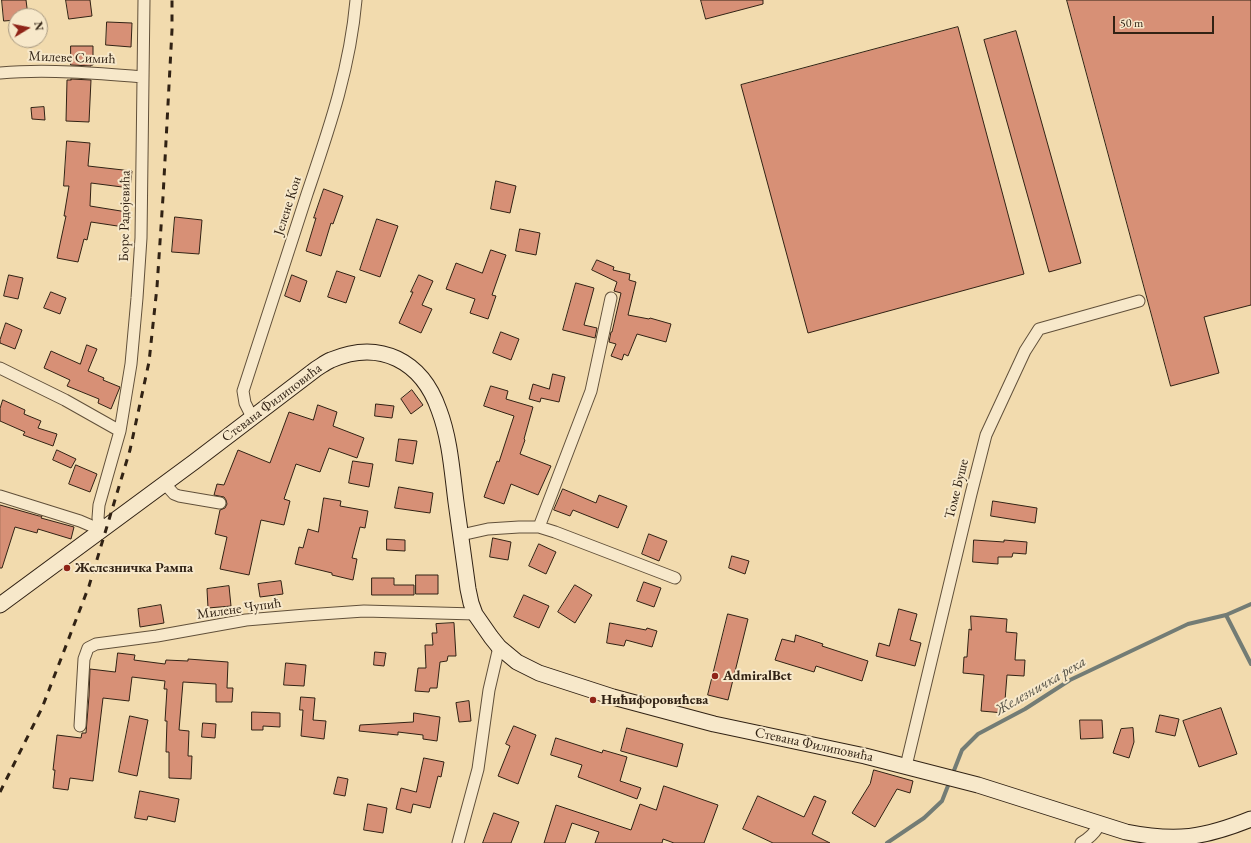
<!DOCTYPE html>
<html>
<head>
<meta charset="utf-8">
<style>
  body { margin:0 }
  #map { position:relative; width:1251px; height:843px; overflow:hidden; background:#f2dbae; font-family:"EB Garamond",serif }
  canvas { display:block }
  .north { position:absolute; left:8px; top:8px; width:40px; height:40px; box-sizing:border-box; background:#f7e8ca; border:1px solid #a89981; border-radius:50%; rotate:80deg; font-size:11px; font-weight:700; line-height:16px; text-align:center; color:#312214 }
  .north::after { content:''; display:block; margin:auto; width:14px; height:18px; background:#8f2418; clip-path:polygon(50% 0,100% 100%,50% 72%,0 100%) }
  .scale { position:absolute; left:1113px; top:16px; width:101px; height:18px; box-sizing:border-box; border:2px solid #312214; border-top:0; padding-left:5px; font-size:12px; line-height:14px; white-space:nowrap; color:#312214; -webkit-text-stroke:3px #f7e8ca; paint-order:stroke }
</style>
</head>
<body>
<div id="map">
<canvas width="1251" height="843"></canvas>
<div class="north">N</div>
<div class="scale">50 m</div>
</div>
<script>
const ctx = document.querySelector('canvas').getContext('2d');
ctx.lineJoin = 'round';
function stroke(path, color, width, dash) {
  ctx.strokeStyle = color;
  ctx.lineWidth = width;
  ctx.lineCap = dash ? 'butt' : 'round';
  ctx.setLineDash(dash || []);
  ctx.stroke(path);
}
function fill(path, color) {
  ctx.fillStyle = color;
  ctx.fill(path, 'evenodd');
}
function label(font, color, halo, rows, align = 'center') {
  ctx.font = font + ' "EB Garamond",serif';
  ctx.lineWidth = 4;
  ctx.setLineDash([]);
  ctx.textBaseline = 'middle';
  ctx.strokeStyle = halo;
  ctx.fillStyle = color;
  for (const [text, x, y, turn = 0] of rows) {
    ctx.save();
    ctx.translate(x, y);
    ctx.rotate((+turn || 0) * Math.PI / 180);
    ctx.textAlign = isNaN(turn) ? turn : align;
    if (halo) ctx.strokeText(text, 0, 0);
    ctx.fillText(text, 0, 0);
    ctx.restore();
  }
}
const stream = new Path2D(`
  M1226,615L1251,664
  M887,843L924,818L942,801L962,750L978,734L1025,709L1070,680L1188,624L1226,615L1251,604`);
const building = new Path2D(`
  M2,0H26L28,16H16V20L4,21Z
  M66,0H90L92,16L69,19Z
  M701,0H763V4L706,19Z
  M1067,0H1251V305L1204,317L1219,373L1171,386Z
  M107,22L132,23L131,47L106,45Z
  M958,27L1024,274L808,333L741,85Z
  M1016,31L1081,263L1049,272L984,40Z
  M71,46H93V65H91V66L71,65Z
  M71,79L91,80L89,122L66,121L67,80H71Z
  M44,107L45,120L32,119L31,108Z
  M67,141L90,143L88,166L132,171L130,188L91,183L90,206L127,212L124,227L91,222L87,240L84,239L78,262L57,258L66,216H64L69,186H64Z
  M496,181L516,186L510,213L491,209Z
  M324,189L343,196L333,224L331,223L321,256L306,251L316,218H314Z
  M175,217L202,220L199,254L172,252Z
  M377,219L398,226L380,277L360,270Z
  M520,229L540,233L536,255L516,251Z
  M491,250L506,255L492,295L496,296L488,319L470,313L475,299L446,289L456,263L482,273Z
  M597,260L614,267L613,270L630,274L629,280L636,282L628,315L649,319L650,318L671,324L666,342L637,334L628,356L624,354L622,360L611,356L616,344L609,342L611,332H612L621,293L614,291L617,282L592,270Z
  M337,271L355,277L346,303L328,297Z
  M9,275L23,278L18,299L4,296Z
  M292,275L307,281L300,302L285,296Z
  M419,275L433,281L422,305L432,309L421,333L399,323L413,292H411Z
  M576,283L594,288L584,325L597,328L595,338L563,330Z
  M51,292L66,298L60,314L44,308Z
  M6,323L22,330L15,349L0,343V340Z
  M501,332L519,339L511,360L493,353Z
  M87,345L97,349L88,371L104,378L103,380L120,387L111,409L98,403L99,399L67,386L70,380L44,368L51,351L80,364Z
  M553,374L565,377L559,402L541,398L540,402L529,399L533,384L549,389Z
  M491,386L508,391L506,399L533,407L524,439L525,440L520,454L551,466L538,495L511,484L504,504L484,497L497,461L499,462L514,416L484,406Z
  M412,390L423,405L411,414L401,399Z
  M3,400L25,410L24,414L41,421L38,428L57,434L53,446L23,435L25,432L0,421V409Z
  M376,404L394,406L392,418L375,416Z
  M318,405L337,412L333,426L364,438L357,458L329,448L320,472L296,464L284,499L290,501L284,525L261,520L249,575L220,569L227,537L215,534L220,510L225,508L227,504L226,500L224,497L214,495L217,484L224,485L238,450L270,463L289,412L313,420Z
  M399,439L417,441L413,464L396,461Z
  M57,450L76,459L71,468L53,460Z
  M353,461L373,464L369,487L349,483Z
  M76,465L97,474L90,492L69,484Z
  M399,487L433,493L430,513L395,508Z
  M563,489L596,503L599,495L627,506L618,528L573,510L570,516L554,510Z
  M324,498L341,501L340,506L368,511L365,528L360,527L352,558L357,559L353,580L332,575V573L295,564L299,547L303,548L308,529L318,532Z
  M993,501L1037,508L1035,523L991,516Z
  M0,505L39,516H42L41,518L74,527L71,539L38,529L37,533L15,527L2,568H0Z
  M649,534L667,541L659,561L642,554Z
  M493,538L511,542L508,560L490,557Z
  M387,539L405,540V551L387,550Z
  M974,540L1004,542V540L1027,542L1026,554L1013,553L1012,557H998V564L973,562Z
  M539,544L556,552L546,574L529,566Z
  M732,556L749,561L745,574L729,568Z
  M416,575H438V594H416Z
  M372,578H394V585H414V595H372Z
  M281,581L283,594L260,597L258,584Z
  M644,582L661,588L654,607L637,601Z
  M575,585L592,595L575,623L558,612Z
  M229,586L231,606L208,608L207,589Z
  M524,595L549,606L539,628L514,617Z
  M161,605L164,623L140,627L138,609Z
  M899,609L917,614L910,640L921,643L915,666L876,656L879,643L889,646Z
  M728,614L748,619L728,700L708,695Z
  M971,616L1007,619L1006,632L1017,633L1015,660H1025L1024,676L1007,675L1004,713L981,711L984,675L963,673L964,657H967L969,629L971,630Z
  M454,623L456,656H448L447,661L440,662L437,688H430L429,692L415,691L418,668H426L425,645H433L432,633H437L436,624Z
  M610,623L646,630L647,628L657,631L652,647L626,640L624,646L607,643Z
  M796,635L823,644L822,646L868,661L862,681L816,666L814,672L775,660L782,639L794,642Z
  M375,652L386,653L384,666L374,665Z
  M118,653L135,655L134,660L165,664L166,660L188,661V659L228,662L227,688H233L232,702H216V684L183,682L179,730L189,731L188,756H192L191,779L169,778V752H166L167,721H165L167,689H164L165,681L132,677L129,701L103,698L93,781L70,778L68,790L53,788L55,770H53L57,735L81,738L82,733H86L89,696L90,669L115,672Z
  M286,663L306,665L304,686L284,685Z
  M301,697L315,698L313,720L326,721L324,739L301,736L303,710H300Z
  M469,701L471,721L459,722L456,703Z
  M1221,708L1237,754L1199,767L1183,721Z
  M252,712L280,713V727L263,726V730H252Z
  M414,713L440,717L437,741L423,739V735L398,732V735L359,731L360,725L413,722Z
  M1160,715L1179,719L1175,736L1156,732Z
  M130,716L148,720L137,776L119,772Z
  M1080,720H1102L1103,738L1081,739Z
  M203,723L216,724L215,738L202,737Z
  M514,726L536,735L518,784L498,776L510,746L506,744Z
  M627,728L683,744L677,767L621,751Z
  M1133,728L1134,742L1129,758L1113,753L1121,729Z
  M556,738L602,753L603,750L627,757L620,781L641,788L637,799L578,777L582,765L551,755Z
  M424,758L444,762L441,777L438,776L430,808L413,804L411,813L396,809L401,788L416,792Z
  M874,770L913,781L910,793L897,789L875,827L852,813L870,784Z
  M338,777L348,779L345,796L334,794Z
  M664,786L718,805L704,843H674L663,839L662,843H595L599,832L572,823L565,843H544L556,805L631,830L640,804L656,810Z
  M140,791L179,799L175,822L148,816L147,820L135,818Z
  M758,796L804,817L814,796L826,801L812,834L830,843H773L743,829Z
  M368,804L387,808L383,833L364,830Z
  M494,813L519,822L511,843H483Z`);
const street = new Path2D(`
  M0,73C46,69 96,73 143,77
  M0,368L65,400L120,431
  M252,417L245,403L243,391C264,325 286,260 307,194C329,129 350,69 356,0
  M165,484L174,494L179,496L220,503
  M0,496L80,521L101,530
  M539,527L591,391L611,298
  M101,530L98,518L99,505L120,431L131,364L137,298L141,238L144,0
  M461,535L488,529L519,527H539L555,532L675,578
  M80,726L84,659L88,648L96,644L157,636L246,620L306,615L364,611L475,614
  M906,766L971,494L986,435L1025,351L1039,329L1139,301
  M458,843L478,769L489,690L499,647
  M1081,843C1090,838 1095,833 1100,824`);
const secondary = new Path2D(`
  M0,605L194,462L316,369C321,366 326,362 331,360C380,339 422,361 439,410C450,439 452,471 456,502C460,531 464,560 468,589L471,603L475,614L491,637L499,647L517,662L539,673L613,697L714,724L865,756L978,785L1126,832C1176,842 1204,838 1251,819`);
const rail = new Path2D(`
  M0,792L42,708L89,586L130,450L149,362L157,287L163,197L172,30V0`);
const markers = [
  [67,568,4,"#8f2418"],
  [715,676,4,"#8f2418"],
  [593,700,4,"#8f2418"]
];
const streetNames = [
  ["Милеве Симић",72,58,2],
  ["Јелене Кон",288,206,-72],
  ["Боре Радојевића",125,216,-89],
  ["Стевана Филиповића",272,403,-37],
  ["Томе Буше",957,489,-76],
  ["Милене Чупић",239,609,-8],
  ["Стевана Филиповића",814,745,12]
];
const poiNames = [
  ["Железничка Рампа",75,568],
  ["AdmiralBet",723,676],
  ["Нићифоровићева",601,700]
];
const waterNames = [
  ["Железничка река",1041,686,-30]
];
stroke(stream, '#737c75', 4);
fill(building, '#d79076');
stroke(building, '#312214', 1);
stroke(street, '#61503a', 13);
stroke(secondary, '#312214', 17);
stroke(street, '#f7e8ca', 11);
stroke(secondary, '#f7e8ca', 15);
stroke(rail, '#312214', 3, [7, 7]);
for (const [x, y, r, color] of markers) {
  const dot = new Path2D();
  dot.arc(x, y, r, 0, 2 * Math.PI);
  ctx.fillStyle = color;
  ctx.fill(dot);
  stroke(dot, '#f7e8ca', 1.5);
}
label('14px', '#312214', '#f7e8ca', streetNames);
label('bold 14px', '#312214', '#f7e8ca', poiNames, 'left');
label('italic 15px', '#524f44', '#f7e8ca', waterNames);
</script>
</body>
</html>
